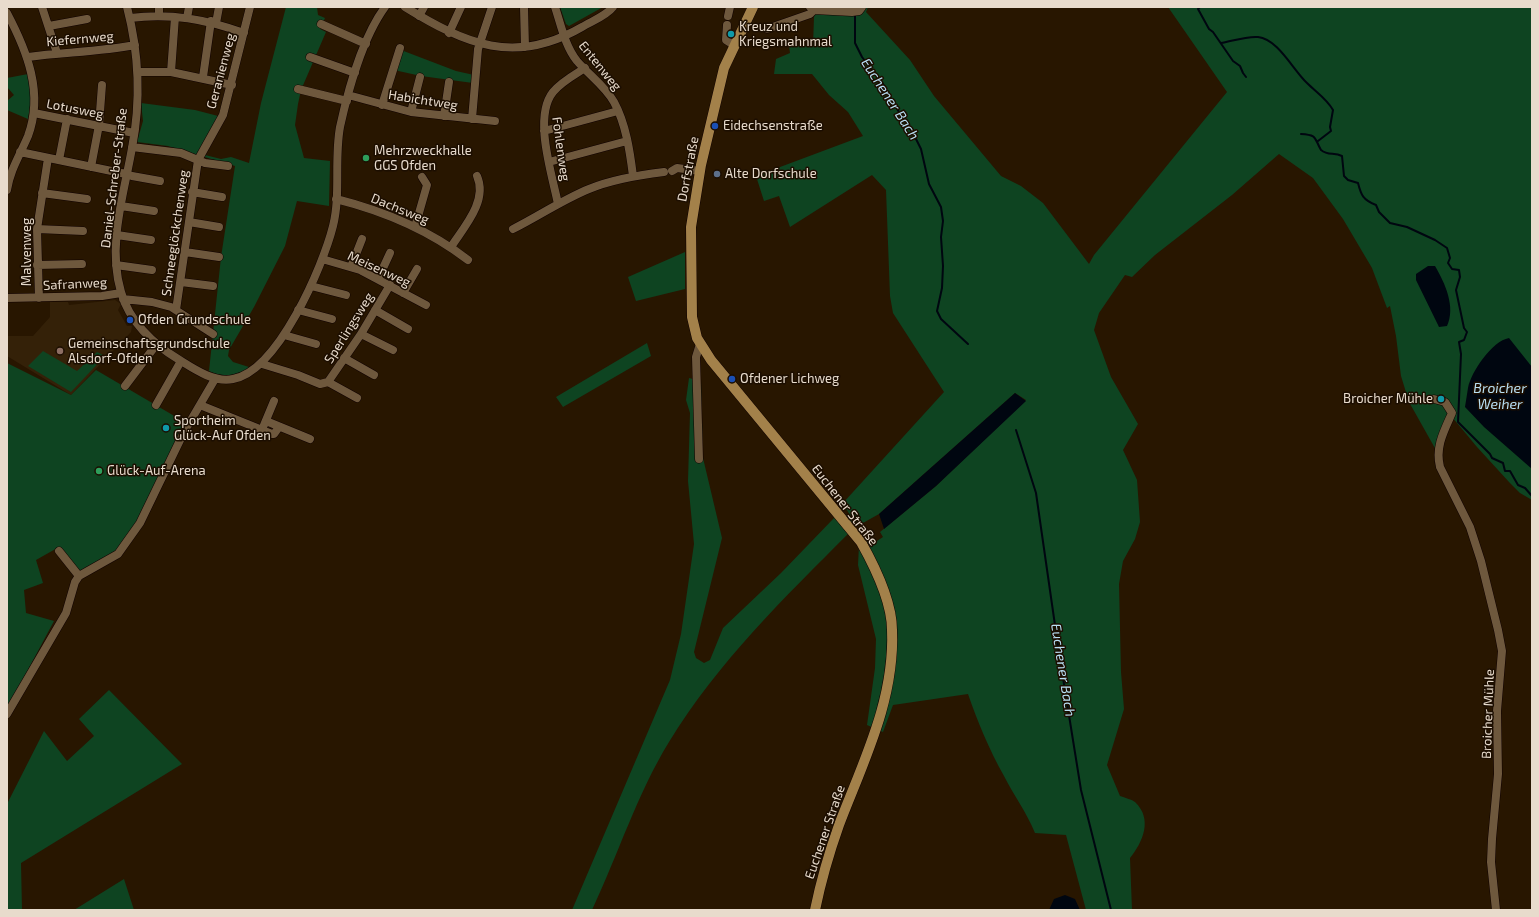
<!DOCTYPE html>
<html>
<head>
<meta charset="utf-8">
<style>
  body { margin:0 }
  #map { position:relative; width:1539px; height:917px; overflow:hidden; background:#281600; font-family:"Exo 2",sans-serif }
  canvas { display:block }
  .frame { position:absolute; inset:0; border:8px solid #e8dbcc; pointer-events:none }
</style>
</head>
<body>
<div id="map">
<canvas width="1539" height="917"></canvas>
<div class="frame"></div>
</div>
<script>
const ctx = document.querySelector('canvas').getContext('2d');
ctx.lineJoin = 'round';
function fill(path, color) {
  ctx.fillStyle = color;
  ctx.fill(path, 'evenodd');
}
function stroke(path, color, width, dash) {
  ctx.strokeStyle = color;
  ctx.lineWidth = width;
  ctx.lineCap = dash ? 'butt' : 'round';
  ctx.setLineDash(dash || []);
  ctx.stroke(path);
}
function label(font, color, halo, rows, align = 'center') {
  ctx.font = font + ' "Exo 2",sans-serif';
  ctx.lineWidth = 3;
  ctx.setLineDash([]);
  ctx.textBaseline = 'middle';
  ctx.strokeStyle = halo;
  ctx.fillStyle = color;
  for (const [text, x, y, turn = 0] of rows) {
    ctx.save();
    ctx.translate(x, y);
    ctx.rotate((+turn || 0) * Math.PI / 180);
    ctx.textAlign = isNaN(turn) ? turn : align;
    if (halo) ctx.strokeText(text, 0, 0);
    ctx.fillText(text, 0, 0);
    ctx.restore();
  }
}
const built = new Path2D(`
  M115,300L121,304L118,310L127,326H132L131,332L71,395L7,356V336H33L50,317V302H68L69,305Z`);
const green = new Path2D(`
  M286,7H317L318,15L325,18L320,29L326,32L301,90L298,104L295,125L304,158L330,161L329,206L297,201L285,246L254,307L229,350L228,356L233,362L249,367C237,376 223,378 209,371L221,257L235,166L168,146L137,142L143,121L141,103L195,110L222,117L201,154L221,159L231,157L249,163L261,103Z
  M560,7H603L569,26L566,24Z
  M818,7H868L866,12L910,60L934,96L1001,176L1021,186L1043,203L1089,264L1094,255L1227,92L1168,7H1532V500L1520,493L1509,482L1477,447L1452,417L1436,450L1409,402L1401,376L1396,336L1390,306L1387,308L1372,268L1343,219L1313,178L1279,154L1232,195L1155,255L1132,277L1125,275L1099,313L1094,330L1111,377L1138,424L1123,450L1137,480L1140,522L1135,539L1123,561L1119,584L1121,672L1124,709L1107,765L1120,796C1125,798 1131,799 1135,802C1153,819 1143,842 1130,858L1132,910H1086L1066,835L1035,833C1026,811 1014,796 1004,776C989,749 978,723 968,694L893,705L883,732L867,725L875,668L876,639L858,565L859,545L868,541L871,545L883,537L880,532L936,486L1026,400L1015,393L879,514L854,528L848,519L851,517L843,503L944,392L893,313L890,296L886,190L872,175L790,227L779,196L764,201L756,176L863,136L848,112L829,95L812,74H774L776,59L790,53L789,46H813L814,17Z
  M401,50L456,71L474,75L473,83L421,76L394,70Z
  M28,74L31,99L28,119L7,110V101L14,95L7,87V78Z
  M685,252V289L636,301L628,277Z
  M647,343L651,356L563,407L556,397Z
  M43,351L77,371L97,352L105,356L71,392L28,366Z
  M7,363L71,395L96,370L188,424L128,538L115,551L80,573L59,547L36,560L43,583L24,590L26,613L54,621L7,709Z
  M689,378L701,381L703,458L722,538L694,652L696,658L704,663L710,660L723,628L781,573L835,517L850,532C784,598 718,662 669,742C637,794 618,855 592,910H572L670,680L681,634L694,544L688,481L690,413L686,400Z
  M109,690L182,764L21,863L22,910H7V804L44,731L67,761L94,736L79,719Z
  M124,879L134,910H74Z`);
const water = new Path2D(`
  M1428,266H1435C1445,283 1456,307 1447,326L1439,327L1416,280V274Z
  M1509,338L1532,367V469L1484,427L1465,407C1466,401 1467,394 1468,388C1471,372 1492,341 1509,338Z
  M1015,393L1026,401L936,486L884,529L879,514Z
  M1065,895L1075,899L1080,910H1049L1054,899Z`);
const stream = new Path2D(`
  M1200,7L1198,9L1209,29L1213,32L1233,61L1240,66L1243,73L1246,77
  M855,14V43L862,57L883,84L893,103L913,133L921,149L929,184L941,207L943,221L941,237L943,266L942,288L937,311L941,319L968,344
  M1221,43C1232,41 1247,36 1258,37C1278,39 1293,70 1307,83C1316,92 1327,99 1333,110L1330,127L1331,131L1318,141
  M1301,134C1318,135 1314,138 1321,150C1328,156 1334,152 1342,156L1344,176L1348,180L1358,183C1361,195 1363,200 1376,205L1379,212L1390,223L1407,227L1435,240L1447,248L1450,258L1448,263L1452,269L1459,270L1460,277L1456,290L1464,328L1467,332L1464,340L1459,342L1461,354L1458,422L1490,454L1492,458L1503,463L1505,471H1510L1518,485L1525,488L1532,496
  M1016,430L1036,493L1059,653L1081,790L1111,910`);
const minor = new Path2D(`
  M42,7L57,53
  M127,7C139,53 141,101 132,148C124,194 107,245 121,292C129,321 153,344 178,359C194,369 214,383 233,379C278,371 323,266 333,226C341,194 334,160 340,127C348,90 363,37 385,7
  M405,7C465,44 515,66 582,27C592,21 606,16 613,7
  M524,7L525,47
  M555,7C561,25 565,46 577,61C589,75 605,86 614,102C626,124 630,152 633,176
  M810,7L814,10L852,12L859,11L862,7
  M7,13C27,51 44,93 28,136C20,155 10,170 7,190
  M159,15V7
  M419,16L424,7
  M728,16L730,7
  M130,18C171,13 205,19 244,33
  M187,18L189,7
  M216,23L219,7
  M321,24L366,44
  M727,25L726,40L734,45
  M49,26L87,19
  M767,29L810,14L814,10
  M449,33L461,7
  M28,57C63,52 99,52 135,45
  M310,57L355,73
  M138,72H171L232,85
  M171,72L175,17
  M203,77L211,21
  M298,89L347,101
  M348,95L411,112L495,121
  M382,105L400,48
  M411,112L420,77
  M34,113L134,133
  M444,116L449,82
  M472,119L478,49L492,7
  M544,131L618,111
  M132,147L181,153L205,163L228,166
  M20,152L126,174L132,176L160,181
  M59,160L67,119
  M549,162L627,141
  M91,167L99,125L102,85
  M672,171L677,168L700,171
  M192,192L222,197
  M42,193L87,199
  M336,199C384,211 429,230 468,260
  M558,204C552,174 533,117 553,92C561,82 574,75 585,68
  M121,206L154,211
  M189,222L219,227
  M415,227L427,185L422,177
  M37,229L83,231
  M513,229C539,216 562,200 589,189C613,179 639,175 664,172
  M117,235L151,240
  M451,247C464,227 488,201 477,176
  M185,252L219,257
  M322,259L360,270L426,305
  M37,265L82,264
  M116,265L152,270
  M351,267L362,239
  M378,279L390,253
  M181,282L213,286
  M311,286L346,295
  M403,293L417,269
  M7,298L102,296L121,293
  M39,298L37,229L48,158
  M123,299L152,302L171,307L213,334
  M176,310L198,160L223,115L250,7
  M298,310L332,319
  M375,310L408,329
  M361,334L393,350
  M284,335L316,344
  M344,358L374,375
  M262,364L298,375L320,384L328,382L357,398
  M328,382L361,334L390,285
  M125,386L156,345
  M1434,399L1445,402L1452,413C1444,431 1435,447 1440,467L1470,527L1481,561L1498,630L1502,651L1497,711L1498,774L1492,839L1491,862L1496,910
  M156,405L181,361
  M200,405L272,434H274L279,427
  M266,421L310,439
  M264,425L274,401
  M699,459L696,357L700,344
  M59,551L79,576
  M7,714L66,613L75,582L79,576L118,554L140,523L184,432L215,379`);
const major = new Path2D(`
  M753,7L724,68L701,165L691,227L692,317L697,338L711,360L861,542C875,567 892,602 892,630C895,700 863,762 839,825C829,853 821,881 815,910`);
const markers = [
  [731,34,4,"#0f9aa8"],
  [715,126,4,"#1a4fb4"],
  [366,158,4,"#2e9e5b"],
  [717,174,4,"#5c6f8a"],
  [130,320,4,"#1a4fb4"],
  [60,351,4,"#8d6e63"],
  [732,379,4,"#1a4fb4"],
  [1441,399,4,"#0f9aa8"],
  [166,428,4,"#0f9aa8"],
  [99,471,4,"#2e9e5b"]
];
const poiNames = [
  ["Kreuz und",739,27],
  ["Kriegsmahnmal",739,42],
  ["Eidechsenstraße",723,126],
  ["Mehrzweckhalle",374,151],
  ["GGS Ofden",374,166],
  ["Alte Dorfschule",725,174],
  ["Ofden Grundschule",138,320],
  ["Gemeinschaftsgrundschule",68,344],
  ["Alsdorf-Ofden",68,359],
  ["Ofdener Lichweg",740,379],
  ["Broicher Mühle",1433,399,"right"],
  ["Sportheim",174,421],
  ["Glück-Auf Ofden",174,436],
  ["Glück-Auf-Arena",107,471]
];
const streetNames = [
  ["Kiefernweg",80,39,-5],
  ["Entenweg",600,66,51],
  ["Geranienweg",221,71,-75],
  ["Habichtweg",423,100,9],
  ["Lotusweg",75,109,11],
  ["Fohlenweg",561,149,82],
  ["Dorfstraße",688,169,-79],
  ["Daniel-Schreber-Straße",114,178,-83],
  ["Dachsweg",400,209,22],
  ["Schneeglöckchenweg",175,233,-82],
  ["Malvenweg",27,252,-90],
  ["Meisenweg",379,269,25],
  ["Safranweg",75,284,-3],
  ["Sperlingsweg",349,328,-58],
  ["Euchener Straße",845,505,52],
  ["Broicher Mühle",1488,714,-88],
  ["Euchener Straße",825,832,-71]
];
const waterNames = [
  ["Euchener Bach",890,99,57],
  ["Broicher",1500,388],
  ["Weiher",1500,404],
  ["Euchener Bach",1063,670,81]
];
fill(built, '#342108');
fill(green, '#0e4421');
fill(water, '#000610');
stroke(stream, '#000610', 2);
stroke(minor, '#100200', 9);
stroke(major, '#100200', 11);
stroke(minor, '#6e583d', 8);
stroke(major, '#a3814a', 10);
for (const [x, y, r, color] of markers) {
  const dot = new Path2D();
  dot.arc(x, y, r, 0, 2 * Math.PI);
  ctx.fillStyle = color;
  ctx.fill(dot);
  stroke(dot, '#1c0e00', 1.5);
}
label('13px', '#e8dbcc', '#1c0e00', poiNames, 'left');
label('13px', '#e8dbcc', '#1c0e00', streetNames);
label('italic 14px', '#b8dff3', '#1c0e00', waterNames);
</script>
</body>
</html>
